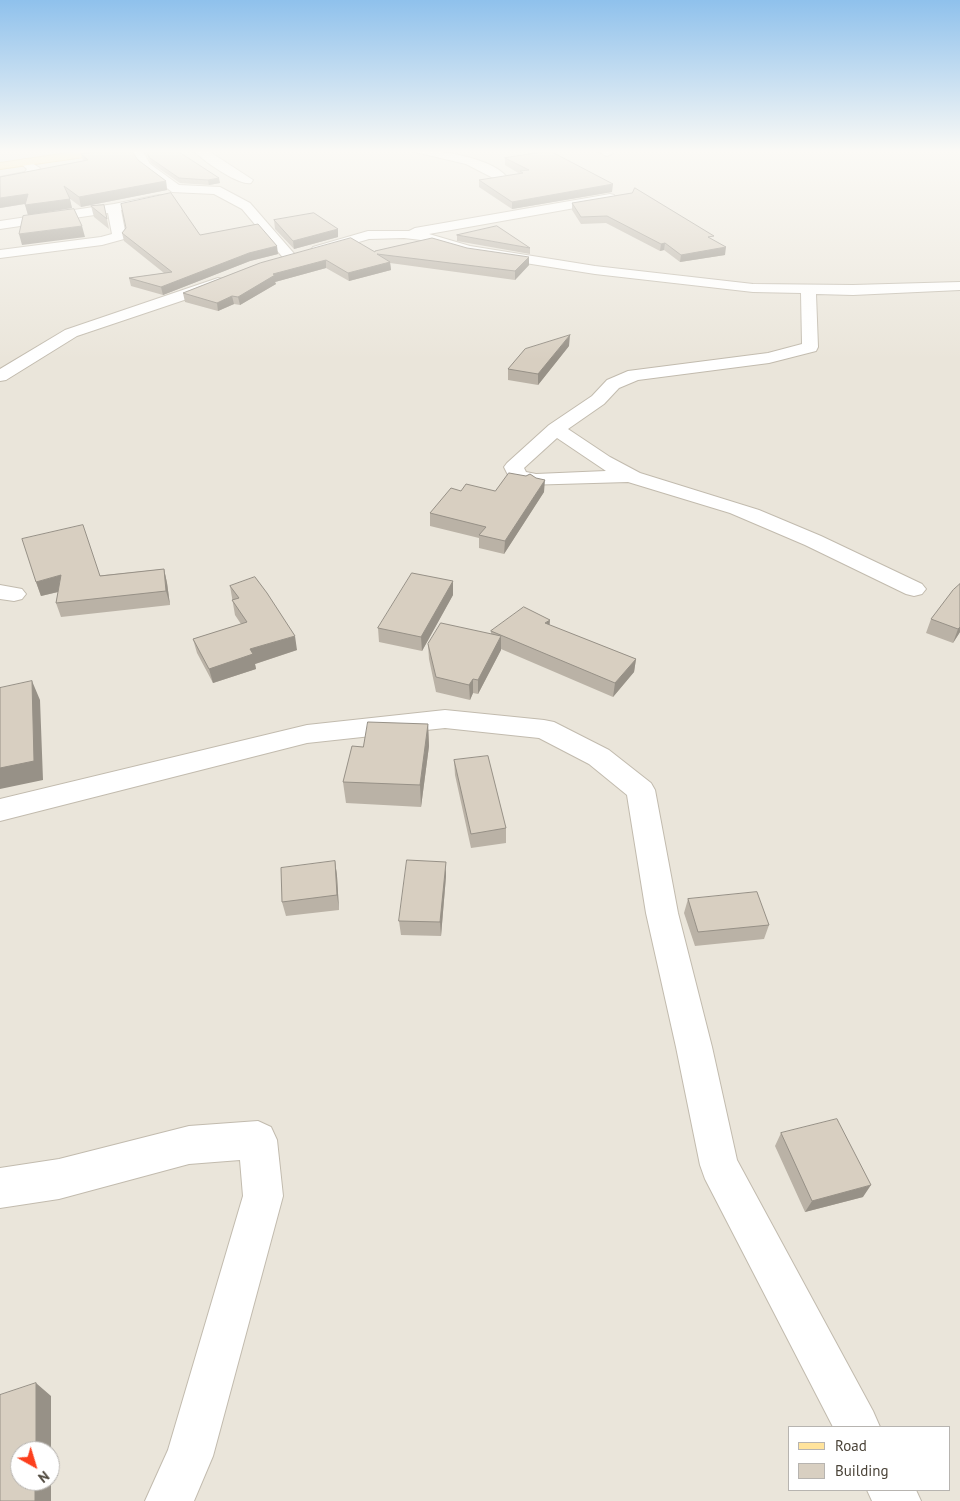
<!DOCTYPE html>
<html>
<head>
<meta charset="utf-8">
<style>
  body { margin:0 }
  #map { position:relative; width:960px; height:1501px; overflow:hidden; background:#f6f3ec; font-family:"PT Sans",sans-serif }
  canvas { display:block }
  .legend { position:absolute; left:788px; top:1426px; width:162px; height:65px; box-sizing:border-box; background:#fff; border:1px solid #b7b4b0; margin:0; padding:6px 9px; list-style:none; font-size:15px; color:#4b4439 }
  .legend li { display:flex; align-items:center; gap:10px; height:25px }
  .legend b { width:25px; border:1px solid #b7b4b0 }
  .north { position:absolute; left:10px; top:1441px; width:50px; height:50px; box-sizing:border-box; background:#fff; border:1px solid #b7b4b0; border-radius:50%; rotate:141deg; font-size:14px; font-weight:700; line-height:20px; text-align:center; color:#4b4439 }
  .north::after { content:''; display:block; margin:auto; width:18px; height:22px; background:#fc3f1d; clip-path:polygon(50% 0,100% 100%,50% 72%,0 100%) }
</style>
</head>
<body>
<div id="map">
<canvas width="960" height="1501"></canvas>
<ul class="legend">
<li><b style="height:6px;background:#ffe39c"></b>Road</li>
<li><b style="height:14px;background:#d8cfc1"></b>Building</li>
</ul>
<div class="north">N</div>
</div>
<script>
const ctx = document.querySelector('canvas').getContext('2d');
ctx.lineJoin = 'round';
function fill(path, color) {
  ctx.fillStyle = color;
  ctx.fill(path, 'evenodd');
}
function stroke(path, color, width, dash) {
  ctx.strokeStyle = color;
  ctx.lineWidth = width;
  ctx.lineCap = dash ? 'butt' : 'round';
  ctx.setLineDash(dash || []);
  ctx.stroke(path);
}
const residential = new Path2D(`
  M0,150H960V1501H0ZM789,1427H949V1490H789ZM20,1451H50V1481H20Z`);
const minor = new Path2D(`
  M130,150H142L150,164L179,185L220,187L250,203L297,257L295,260H285L242,209L214,194L172,192L141,168Z
  M193,150H207L253,180L251,183C239,186 202,160 193,150Z
  M413,150C439,150 490,157 507,177L501,181L497,180L466,164L415,152Z
  M595,150H610L613,153L607,156Z
  M25,159L40,168L33,178L0,185V177L25,172L27,169L19,162Z
  M610,194L614,195L616,198L614,201L429,234L470,246L595,266L753,284L853,285L960,282V290L853,295L816,294L818,347L816,351L769,363L638,380L619,388L604,404L568,429L610,457L640,473L759,510L821,536L922,584L926,589L922,594L914,596L906,594L805,545L730,513L628,482L524,485L510,479L504,467L507,463L549,425L592,396L607,380L628,371L768,353L802,344L801,293L753,292L595,274L468,254L421,240L404,238L369,239L318,254L311,250L313,247L368,231H409L415,228ZM557,438L606,471L536,474L526,472L524,468Z
  M159,195L163,196L165,199L163,202L121,210L126,236L124,239L102,245L0,258V250L101,237L112,234L108,213L0,229V221L114,204Z
  M218,278L223,279L225,282L223,285L196,296L77,336L6,380L0,381V369L65,330Z
  M0,585L22,589L26,594L22,599L14,601L0,599Z
  M445,710L544,720L554,722L609,750L651,783L655,790L678,913L712,1047L737,1160L873,1411L880,1427H833L705,1179L700,1165L676,1047L646,913L627,795L589,764L539,738L445,728L307,743L0,821V799L307,725Z
  M258,1121L271,1127L277,1140L283,1196L213,1456L194,1501H145L168,1450L243,1196L240,1160L189,1164L59,1199L0,1208V1168L59,1159L189,1126Z
  M867,1490H916L921,1501H872Z`);
const major = new Path2D(`
  M88,150H118L112,153L0,169V163Z`);
const wall = new Path2D(`
  M146,150L220,183L209,185L180,183L151,163L147,155Z
  M81,154L138,160L166,181L167,190L81,207L69,198L72,208L28,215L25,204L0,208V177L83,161Z
  M505,158L612,192L512,209L479,187V180L520,174L505,165Z
  M572,203L713,240L725,255L680,262L664,250L660,251L606,223L581,224L572,210Z
  M104,205L106,215L109,229L94,217L91,206Z
  M274,220L338,237L294,249L275,229Z
  M126,228L200,235L278,254L250,261L163,295L131,286L129,278L164,273L124,241L122,233Z
  M457,235L530,248V254L457,241Z
  M375,252L529,265L515,280L390,263L391,270L349,281L326,268L275,282L276,284L240,305L234,304L218,311L185,302L183,293L260,263Z
  M569,346L538,385L508,380V369Z
  M461,491H495L544,492L504,554L479,548V538L430,526V513Z
  M164,569L167,583L170,605L61,617L56,603L58,592L41,596L36,582Z
  M453,581V595L422,651L379,642L378,628Z
  M960,584V632L953,643L926,633L931,619Z
  M230,586L297,650L255,664L256,669L213,683L197,653L193,639L241,624L235,615Z
  M549,625L636,659L634,672L613,697L501,649V650L478,694L473,693L470,700L436,692L429,659L428,644L491,634V631Z
  M428,724L429,746L421,807L346,803L343,782L363,747Z
  M454,760L506,828V843L471,848L455,775Z
  M335,861L337,876L339,910L286,916L282,902Z
  M446,876L441,936L401,935L399,921Z
  M688,899L769,925L764,939L695,946L684,913Z
  M781,1133L863,1197L805,1212L775,1146Z`);
const shadedWall = new Path2D(`
  M219,178L220,183L209,185L208,180Z
  M166,181L167,190L81,207L79,197Z
  M613,184L612,192L512,209V202Z
  M28,194L30,203L0,208V198Z
  M70,199L72,208L28,215L25,205Z
  M82,226L85,237L22,245L19,234Z
  M338,229V237L294,249L293,241Z
  M665,243L664,250L660,251L661,244Z
  M277,246L278,254L250,261L163,295L161,287L249,253Z
  M726,247L725,255L680,262L681,255Z
  M529,257V265L515,280V271Z
  M326,260V268L275,282L276,284L240,305L238,297L273,274Z
  M390,262L391,270L349,281L348,273Z
  M232,296L234,304L218,311L217,303Z
  M570,335L569,346L538,385V374Z
  M545,480L544,492L504,554L505,541Z
  M164,569L167,583L170,605L166,591Z
  M61,575L66,590L41,596L36,582Z
  M453,581V595L422,651L421,637Z
  M550,620L549,633L545,623Z
  M960,627V632L953,643L958,629Z
  M295,636L297,650L255,664L256,669L213,683L209,669L250,649Z
  M501,636V650L478,694V680Z
  M636,659L634,672L613,697L615,683Z
  M473,679V693L470,700L469,685Z
  M32,681L40,700L43,780L0,789V768Z
  M428,724L429,746L421,807L420,785Z
  M335,861L337,876L339,910L337,895Z
  M446,862V876L441,936L440,922Z
  M871,1185L863,1197L805,1212L812,1201Z
  M36,1383L51,1396V1501H35V1481H50V1451H36Z`);
const building = new Path2D(`
  M113,150H131L138,160L166,181L79,197L64,186L70,199L25,205L28,194L0,198V177L88,160L81,154Z
  M146,150H176L219,178L208,180L179,178L150,158Z
  M550,151L613,184L512,202L479,180L523,173L520,171L529,170L505,158Z
  M635,188L714,236L708,237L726,247L681,255L665,243L661,244L607,216L581,217L572,203L632,193Z
  M171,193L200,235L258,224L277,246L249,253L161,287L129,278L172,272L122,233L126,228L121,204Z
  M104,205L107,219L91,206Z
  M74,209L82,226L19,234L23,216Z
  M314,213L338,229L293,241L274,220Z
  M497,226L530,248L457,235Z
  M351,238L375,252V251L432,238L467,248L529,257L515,271L377,254L390,262L348,273L326,260L273,274L275,275L238,297L232,296L217,303L183,293L260,263Z
  M570,335L538,374L508,369L525,349Z
  M509,473L526,476L530,474L536,478L545,480L505,541L479,535L486,527L430,513L451,488L461,491L466,484L495,491Z
  M83,525L100,576L164,569L166,591L56,603L61,575L36,582L22,539Z
  M412,573L453,581L421,637L378,628Z
  M255,577L267,593L295,636L250,649L253,654L209,669L193,639L247,622L232,600L239,598L230,586Z
  M960,584V627L958,629L931,619L953,590Z
  M524,607L550,620L545,623L636,659L615,683L491,631Z
  M441,623L501,636L478,680L473,679L469,685L436,677L428,644Z
  M32,681L34,761L0,768V688Z
  M368,722L428,724L420,785L343,782L352,746L363,747Z
  M488,756L506,828L471,834L454,760Z
  M407,860L446,862L440,922L399,921Z
  M335,861L337,895L282,902L281,868Z
  M757,892L769,925L698,932L688,899Z
  M837,1119L871,1185L812,1201L781,1133Z
  M36,1383V1451H20V1481H35V1501H0V1395Z`);
fill(residential, '#eae5da');
stroke(minor, '#c2bbae', 2);
stroke(major, '#e6c16a', 2);
fill(minor, '#fff');
fill(major, '#ffe39c');
fill(wall, '#bab2a6');
fill(shadedWall, '#979187');
fill(building, '#d8cfc1');
stroke(building, '#979187', 1);
const sky = ctx.createLinearGradient(0, 0, 0, 360);
sky.addColorStop(0, '#8fc1ec');
sky.addColorStop(0.42, '#fbfaf6');
sky.addColorStop(1, '#fbfaf600');
ctx.fillStyle = sky;
ctx.fillRect(0, 0, 960, 360);
</script>
</body>
</html>
